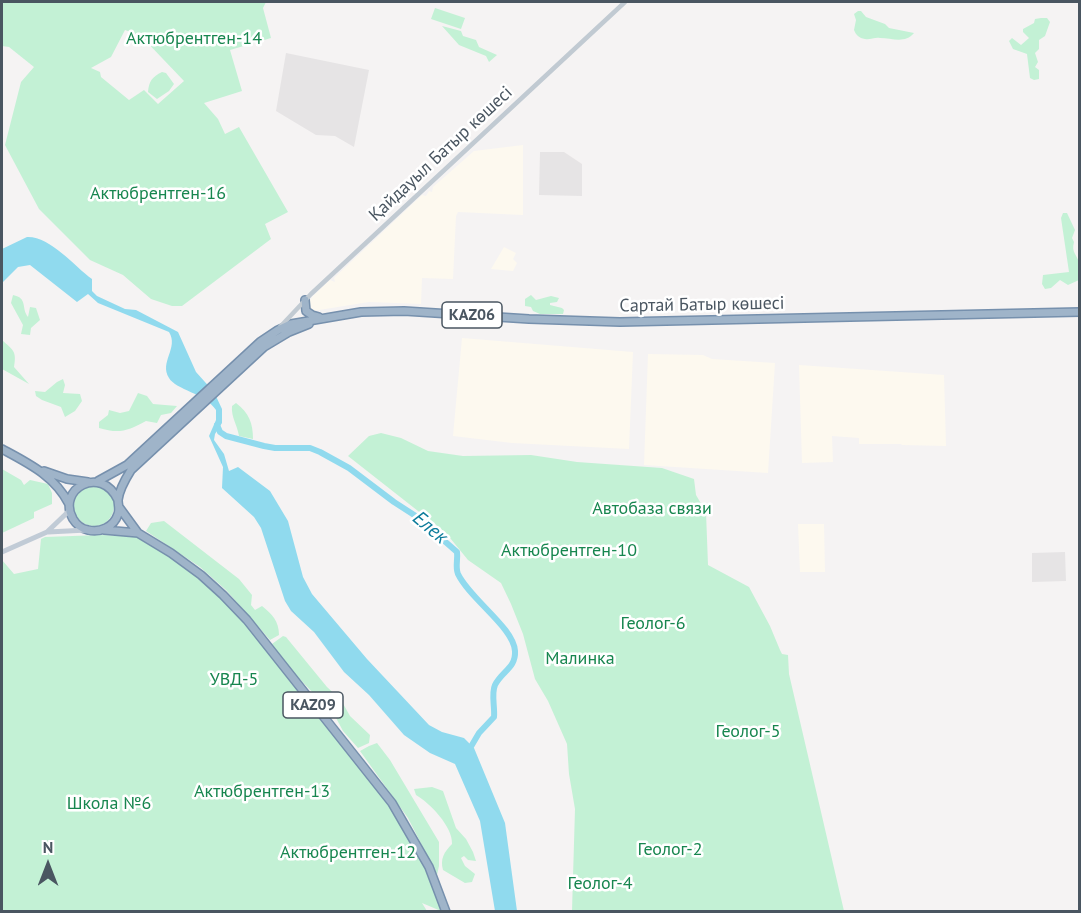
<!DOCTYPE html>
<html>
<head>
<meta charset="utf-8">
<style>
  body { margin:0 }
  #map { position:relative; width:1081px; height:913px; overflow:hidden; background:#f5f3f3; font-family:"PT Sans",sans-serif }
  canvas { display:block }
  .frame { position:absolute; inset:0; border:3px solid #4a5661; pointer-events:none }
  .north { position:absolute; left:18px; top:835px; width:60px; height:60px; -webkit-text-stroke:4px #fff; paint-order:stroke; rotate:0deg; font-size:16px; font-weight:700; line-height:24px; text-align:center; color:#4a5661 }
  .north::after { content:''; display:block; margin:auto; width:21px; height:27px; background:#4a5661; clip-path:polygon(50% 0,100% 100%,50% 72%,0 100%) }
</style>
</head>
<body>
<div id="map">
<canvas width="1081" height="913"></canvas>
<div class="frame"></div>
<div class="north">N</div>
</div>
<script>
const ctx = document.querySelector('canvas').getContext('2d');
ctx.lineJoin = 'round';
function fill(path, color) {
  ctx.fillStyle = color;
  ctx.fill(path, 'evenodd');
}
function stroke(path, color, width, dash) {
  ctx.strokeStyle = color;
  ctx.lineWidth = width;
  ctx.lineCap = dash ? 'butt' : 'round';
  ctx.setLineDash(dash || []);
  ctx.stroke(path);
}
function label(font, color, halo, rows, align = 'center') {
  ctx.font = font + ' "PT Sans",sans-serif';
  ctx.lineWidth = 5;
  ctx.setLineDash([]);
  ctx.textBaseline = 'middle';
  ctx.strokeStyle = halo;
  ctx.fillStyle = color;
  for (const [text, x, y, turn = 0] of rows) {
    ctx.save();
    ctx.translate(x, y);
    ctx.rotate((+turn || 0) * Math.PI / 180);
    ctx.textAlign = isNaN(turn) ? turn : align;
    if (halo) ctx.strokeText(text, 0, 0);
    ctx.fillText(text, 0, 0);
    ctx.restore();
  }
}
const commercial = new Path2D(`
  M523,145V215L458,212L456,216L453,279L422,278L421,304L369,302L313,311L307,305L313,296L330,280L335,282L334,278L422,195L426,196L429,191L432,192L433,187L474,151Z
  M504,247L516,253L513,259L517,263L513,271L491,269Z
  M462,338L633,352L629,449L512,443L453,436Z
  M648,354L703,355L712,359L775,363L768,473L644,465Z
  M799,365L944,375L946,446L902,445L901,444H859V438L832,436L833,462L802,463Z
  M798,524H824L825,572H800Z`);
const education = new Path2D(`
  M286,53L369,70L354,147L335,136L316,135L276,111Z
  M540,152H564L582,164V196L539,195Z
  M1065,552L1066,581L1032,582V553Z`);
const green = new Path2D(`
  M2,2H266L263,8L271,38L230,50L242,91L204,103L218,119L225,134L239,127L288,212L265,224L271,239L182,306H172L151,299L123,275L90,260L39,209L5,145L21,82L34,67L9,47L2,46ZM125,30L141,36L184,81L158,104L144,90L129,100L101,77L100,72L91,68L111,57Z
  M435,8L465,18L461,29L431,19Z
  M858,11H861L866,17L885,24L889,28L914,33C905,44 892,38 880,38C875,37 870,40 865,39C859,38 856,35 854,30L856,20L854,14Z
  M1041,18H1047L1050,22L1045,36L1039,40V49L1035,53L1038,62L1035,67L1039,70V79L1034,80L1030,78L1027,54L1013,49L1009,41L1012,38L1021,45L1029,38L1023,32V29L1034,23L1035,19Z
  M442,26L461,31L463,36L476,40L479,47L497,55L489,62L486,56L459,45Z
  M162,72L166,73L174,84L169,91L157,99L148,92C149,81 152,77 162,72Z
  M1063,213H1067L1075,230L1072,238L1074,242C1071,253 1077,254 1079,263C1081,267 1079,275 1079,280L1068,285L1060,280L1051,288L1045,289L1042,284L1043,275L1069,272L1061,218Z
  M13,295C28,298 21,308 28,317L30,307L36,308L40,320L31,328L30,335L21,334L23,325L11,303Z
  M531,295L536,300L551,296L559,298L557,302L550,303V305L562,308L564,310L563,314H540L533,311L531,307L525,306V299Z
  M2,340C13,350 17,351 14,367L29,384L2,369Z
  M63,379L65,385L63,393L80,394L82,401L75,411L65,417L61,407L42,400L36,396L35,391L45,392L57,382Z
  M138,393L147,396L153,404L177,406L171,413L161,415L157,423L146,421C128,431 119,434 99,428V422L108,415L109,410L120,413L129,411Z
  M236,403C249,413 253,423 253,439L239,436C237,424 231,417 232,406Z
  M381,433L401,438L428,451L463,456L531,455L577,462L662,468L694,479L696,495L706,512L708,565L749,587L770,626L780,650L782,654L788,655L789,674L844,911H572L575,809L569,774L567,744L548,701L535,679L523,634L511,604L501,583L468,560L446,533L348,456L369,436Z
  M2,469L21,480L24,485L30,480L48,484L52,493V504L34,512V518L2,533Z
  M74 506a20 20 0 1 1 40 0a20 20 0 1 1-40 0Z
  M164,521L239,579L252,595L251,605L255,610L262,606C272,614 279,621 279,635L270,640L226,590L200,567L146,531L151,523Z
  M100,535L136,536L151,544L199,578L221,598L245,623L388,804L425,868L441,911L422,903L427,911H2V560L14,574L38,569L41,539L45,537Z
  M283,636L286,637L327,687L341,700L350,716L370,735L369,743L358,748L343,731L335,716L295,674L272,644Z
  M377,743L390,760L439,842V866L437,875L408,818L360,751L369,746Z
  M432,787L443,791L456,828L466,839L473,852L476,861L468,860L464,856L461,858L465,866L475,874L472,882L465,883L443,870C440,859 444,852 452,844C453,827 430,803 416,795L414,789Z`);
const water = new Path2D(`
  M27,237C50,236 74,266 92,279V291L97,296L125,309L136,310L178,332L196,372L214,392L222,409V423L215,434L214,440L224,454L229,471L238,467L270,491L288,521L303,577L312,594L367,659L429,725L442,732L464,738L474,748L505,823L517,911H495L480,821L455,764L430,753L404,735L369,695L344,672L314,632L291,611L285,601L261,528L254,517L222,488L223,467L209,436L216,420V410C205,393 176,390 169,378C159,362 179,348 169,332L98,303L88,294L77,302L30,265L18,267L2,283V249Z`);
const river = new Path2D(`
  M217,425L220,432L226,436L264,446L275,448H310L320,452L349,468L394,502L425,522L433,531L457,552C458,560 455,567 458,574C470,599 514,628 515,651C516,668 502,671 495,685C491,694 495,707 494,717L479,733L469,750`);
const tertiary = new Path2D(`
  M280,327L311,294L625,2`);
const secondary = new Path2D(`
  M48,532L87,530
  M2,552L47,532L70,510`);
const trunk = new Path2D(`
  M305,300L306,311L312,315L319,317
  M2,449C28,463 55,476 69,504
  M44,471L67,479L88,482
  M98,481L127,465L260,342L278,330L291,324L361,312L404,311L529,319L620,322L1080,312
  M118,500C101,464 56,489 73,519C76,524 82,529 88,530C100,533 114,527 118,514C120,509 118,505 118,500C119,490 126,478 131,470L264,347L289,332L309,324
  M119,507L138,533L171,553L201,575L223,595L247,620L392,803L429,867L446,912
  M104,530L138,533`);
const shields = [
  [472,315,60],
  [313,705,60]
];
const shieldNames = [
  ["KАZ06",472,315],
  ["KAZ09",313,705]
];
const parkNames = [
  ["Актюбрентген-14",194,39],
  ["Актюбрентген-16",158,194],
  ["Автобаза связи",652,509],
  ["Актюбрентген-10",569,551],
  ["Геолог-6",653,624],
  ["Малинка",580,659],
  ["УВД-5",234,680],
  ["Геолог-5",748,732],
  ["Актюбрентген-13",262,792],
  ["Школа №6",109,804],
  ["Геолог-2",670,850],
  ["Актюбрентген-12",348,853],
  ["Геолог-4",600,884]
];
const streetNames = [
  ["Қайдауыл Батыр көшесі",441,154,-43],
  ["Сартай Батыр көшесі",702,305,-1]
];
const waterNames = [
  ["Елек",430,528,40]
];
fill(commercial, '#fdf9ef');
fill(education, '#e6e4e5');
fill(green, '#c3f1d5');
fill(water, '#90daee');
stroke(river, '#90daee', 6);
stroke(trunk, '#7690ad', 10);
stroke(tertiary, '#c1cad2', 4.5);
stroke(secondary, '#c1cbd6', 5);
stroke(trunk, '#9fb4c9', 7);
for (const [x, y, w] of shields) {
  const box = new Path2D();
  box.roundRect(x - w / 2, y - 13, w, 26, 4.5);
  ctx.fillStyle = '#fff';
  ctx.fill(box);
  stroke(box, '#4a5661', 1.5);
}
label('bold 16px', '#4a5661', null, shieldNames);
label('18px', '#17864f', '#fff', parkNames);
label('18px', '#4a5661', '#fff', streetNames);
label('italic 20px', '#0c7c9b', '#fff', waterNames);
</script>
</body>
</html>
